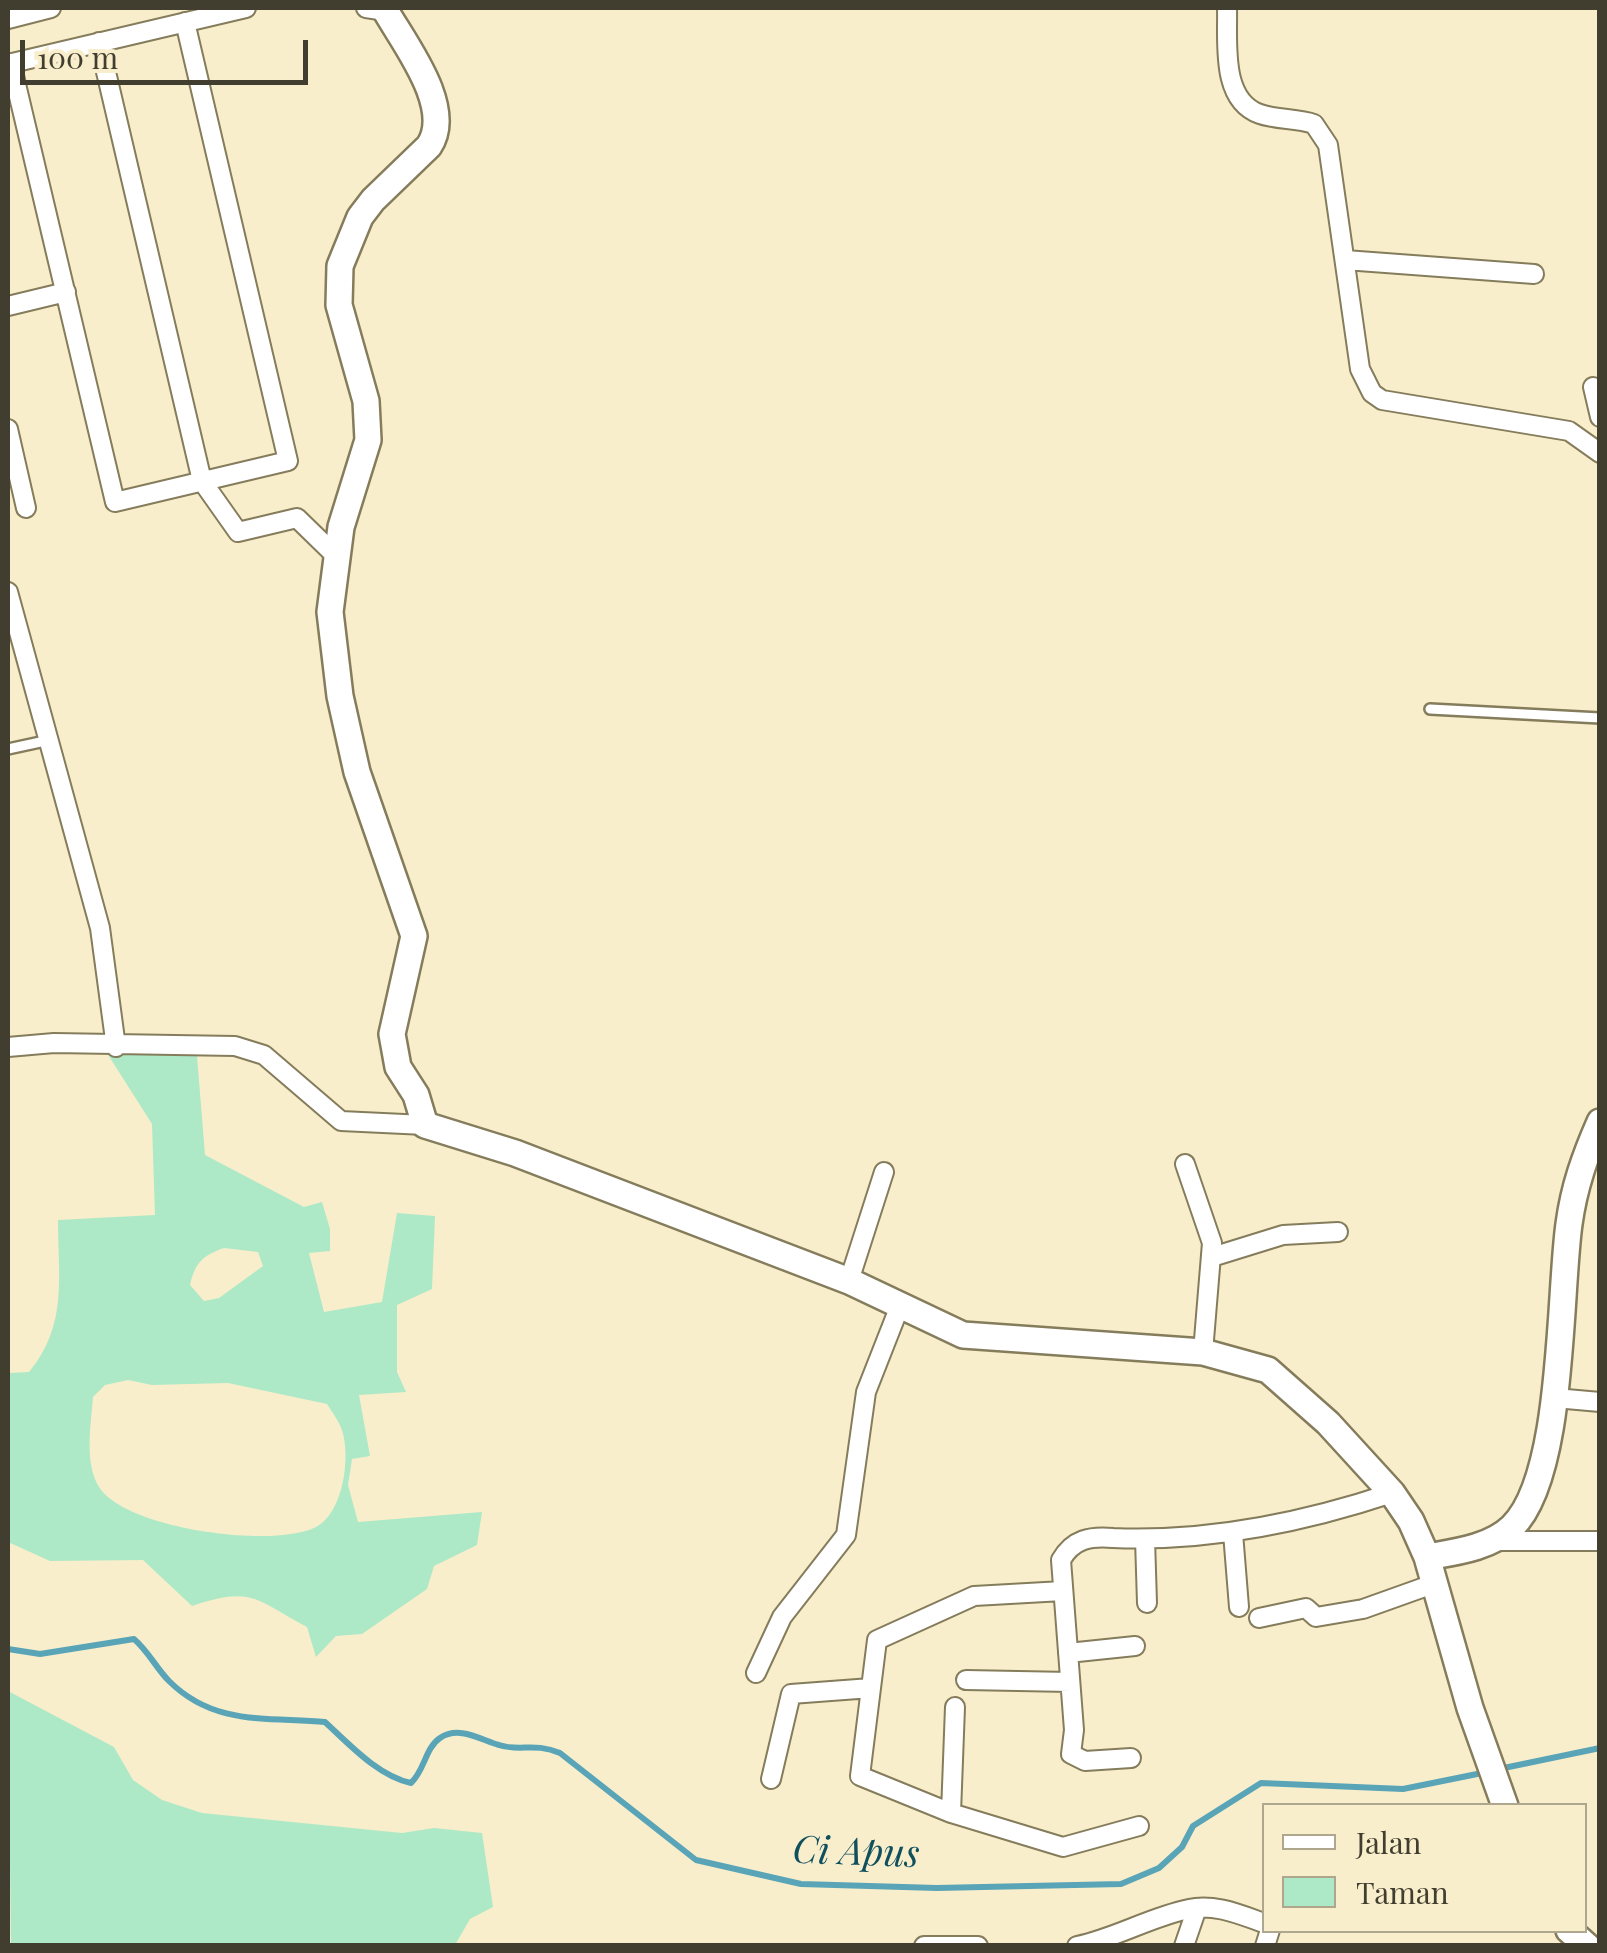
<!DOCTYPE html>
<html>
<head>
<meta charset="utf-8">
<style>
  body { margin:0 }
  #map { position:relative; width:1607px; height:1953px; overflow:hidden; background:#f8eecb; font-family:"Playfair Display",serif }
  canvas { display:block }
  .frame { position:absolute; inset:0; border:10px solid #413d2f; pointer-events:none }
  .legend { position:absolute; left:1262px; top:1803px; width:325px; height:130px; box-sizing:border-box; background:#f8eecb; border:2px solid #afa78d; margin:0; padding:12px 18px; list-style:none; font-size:30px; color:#413d2f }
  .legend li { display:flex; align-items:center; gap:20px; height:50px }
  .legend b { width:50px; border:2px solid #afa78d }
  .scale { position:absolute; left:20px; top:40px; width:288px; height:45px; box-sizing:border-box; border:5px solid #413d2f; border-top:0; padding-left:12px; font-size:30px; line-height:35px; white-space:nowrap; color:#413d2f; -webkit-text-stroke:8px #f8eecb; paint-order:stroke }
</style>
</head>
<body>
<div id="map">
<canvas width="1607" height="1953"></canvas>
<div class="frame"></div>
<ul class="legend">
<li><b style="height:12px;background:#fff"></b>Jalan</li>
<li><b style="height:28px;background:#ade9c7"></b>Taman</li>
</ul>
<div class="scale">100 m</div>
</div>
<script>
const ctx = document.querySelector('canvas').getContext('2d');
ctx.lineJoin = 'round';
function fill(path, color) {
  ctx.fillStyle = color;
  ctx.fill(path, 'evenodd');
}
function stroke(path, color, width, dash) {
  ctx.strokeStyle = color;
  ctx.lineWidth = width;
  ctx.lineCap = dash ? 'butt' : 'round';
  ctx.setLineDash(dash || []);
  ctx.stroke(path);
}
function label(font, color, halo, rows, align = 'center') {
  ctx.font = font + ' "Playfair Display",serif';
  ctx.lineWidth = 8;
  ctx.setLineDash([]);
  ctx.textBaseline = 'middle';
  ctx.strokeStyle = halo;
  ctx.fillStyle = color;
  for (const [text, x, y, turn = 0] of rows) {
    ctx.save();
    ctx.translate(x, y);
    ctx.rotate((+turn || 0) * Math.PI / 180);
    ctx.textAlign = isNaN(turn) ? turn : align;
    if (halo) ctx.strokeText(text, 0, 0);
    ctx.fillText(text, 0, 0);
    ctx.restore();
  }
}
const green = new Path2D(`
  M105,1050L197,1056L205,1155L304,1207L322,1202L330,1229V1251L309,1253L324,1312L382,1302L397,1213L435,1216L432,1289L397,1305V1372L406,1392L359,1395L370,1456L352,1459L348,1485L358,1522L482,1512L477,1545L434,1566L427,1589L362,1634L336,1636L316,1657L307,1627C254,1599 253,1586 192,1606L143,1560L50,1561L8,1542V1373L29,1372C68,1325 58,1278 58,1220L155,1215L152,1124ZM224,1248L258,1252L263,1266L219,1298L204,1301L190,1285C195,1263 203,1255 224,1248ZM128,1380L152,1385L228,1383L327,1404C332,1412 339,1421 342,1430C351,1458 343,1513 316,1527C274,1549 125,1529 99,1487C84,1463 91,1424 93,1397L105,1385Z
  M8,1691L114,1747L133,1780L162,1800L202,1813L402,1833L434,1828L482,1833L493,1907L470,1919L455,1945H11Z`);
const stream = new Path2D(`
  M8,1649L40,1654L134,1639C149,1652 156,1668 169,1681C214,1726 267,1717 325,1722C349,1744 378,1776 411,1783C425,1770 425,1748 440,1738C459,1725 481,1740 499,1745C520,1752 534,1742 560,1753L696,1860L801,1884L937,1888L1121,1884L1159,1868L1182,1847L1193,1826L1261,1783L1403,1789L1487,1772
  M1499,1769L1600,1748`);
const lane = new Path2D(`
  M1430,709L1600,718
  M8,749L45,741`);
const street = new Path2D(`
  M366,8L386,11
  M1227,8C1228,41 1220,100 1260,114C1277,120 1297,118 1314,124L1328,145L1360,369L1372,393L1382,400L1569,431L1600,453
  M8,19L51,8
  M99,42L202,481L238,532L297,518L335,555
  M11,63L115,502L288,461L185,22
  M8,64L246,8
  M1345,260L1534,274
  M8,306L66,292
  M1593,387L1600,417
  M8,429L26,508
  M8,592L100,928L116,1047
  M8,1047L54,1043L235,1046L264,1055L341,1121L425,1125
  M1185,1164L1212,1243L1203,1352
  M1212,1257L1283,1235L1338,1232
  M849,1281L884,1172
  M1555,1398L1600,1402
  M1233,1533L1239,1607
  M1145,1539L1147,1603
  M1495,1541H1600
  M1259,1618L1306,1608L1316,1617L1363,1609L1433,1584
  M1068,1653L1135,1646
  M756,1673L782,1617L846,1535L866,1392L901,1303
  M966,1680L1070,1682
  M955,1707L951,1813L1063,1847L1139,1826
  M1131,1758L1085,1761L1071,1754L1074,1730L1061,1560C1073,1539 1090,1536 1113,1538C1209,1542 1302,1523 1392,1493
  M771,1779L791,1694L871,1688
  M951,1813L860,1776L877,1640L974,1596L1063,1591
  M924,1946H978
  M1077,1946C1116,1938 1150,1917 1189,1909C1214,1903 1241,1915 1264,1923
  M1184,1946L1197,1908
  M1265,1946L1270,1930`);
const secondary = new Path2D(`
  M384,8C403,42 455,107 429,146L373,200L360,217L340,266L339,305L366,401L368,440L341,527L330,612L340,696L357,772L414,936L392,1034L398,1067L416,1095L425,1125L515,1153L849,1281L963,1335L1203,1352L1268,1370L1328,1423L1392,1493L1411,1521L1427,1557L1470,1708L1505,1806
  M1427,1557C1455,1552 1490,1548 1512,1527C1564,1477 1559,1295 1569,1224C1574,1187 1585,1156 1600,1122
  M1569,1930L1587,1946`);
const waterNames = [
  ["Ci Apus",856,1853,2]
];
fill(green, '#ade9c7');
stroke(stream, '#5aa4b7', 6);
stroke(lane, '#857c5c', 14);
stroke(street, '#857c5c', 22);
stroke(secondary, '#857c5c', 30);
stroke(lane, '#fff', 9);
stroke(street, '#fff', 18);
stroke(secondary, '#fff', 25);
label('italic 38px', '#0f4f5e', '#f8eecb', waterNames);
</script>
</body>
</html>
